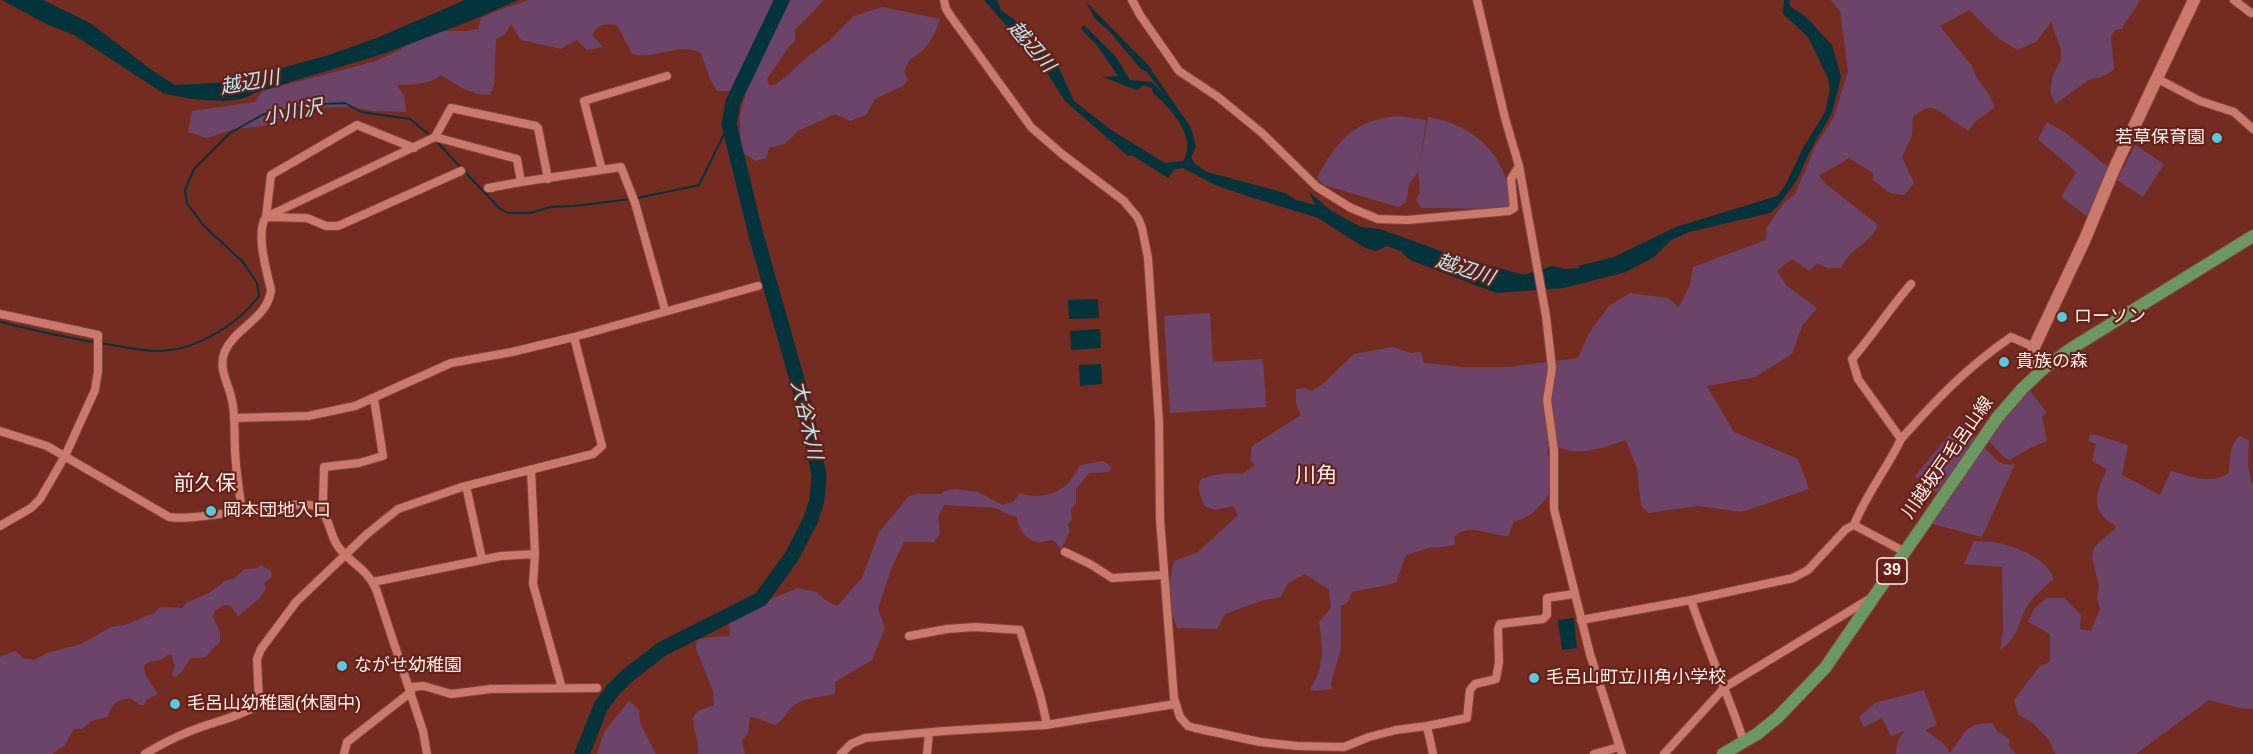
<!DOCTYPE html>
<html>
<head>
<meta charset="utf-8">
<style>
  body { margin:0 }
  canvas { display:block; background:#742b20 }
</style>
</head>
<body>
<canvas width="2253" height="754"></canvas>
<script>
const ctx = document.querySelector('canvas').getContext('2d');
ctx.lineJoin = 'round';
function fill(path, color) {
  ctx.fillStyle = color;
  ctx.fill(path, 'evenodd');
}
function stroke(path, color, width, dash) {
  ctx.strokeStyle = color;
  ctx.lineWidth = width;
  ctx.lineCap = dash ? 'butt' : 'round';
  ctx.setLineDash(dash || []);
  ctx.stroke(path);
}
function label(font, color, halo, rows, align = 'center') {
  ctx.font = font + ' Arial,"Noto Sans JP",sans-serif';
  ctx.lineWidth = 4.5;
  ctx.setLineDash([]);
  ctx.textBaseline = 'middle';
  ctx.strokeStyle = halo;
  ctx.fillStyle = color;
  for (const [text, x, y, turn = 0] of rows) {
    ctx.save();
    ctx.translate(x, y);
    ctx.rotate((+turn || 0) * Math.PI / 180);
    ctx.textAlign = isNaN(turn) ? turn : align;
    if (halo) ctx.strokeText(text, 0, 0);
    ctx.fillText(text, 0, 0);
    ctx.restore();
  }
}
const green = new Path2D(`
  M528,0H824L795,30V41L788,48L767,79L769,85H775L790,73L807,57L829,41L854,16L882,7L940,19C934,37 927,51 910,59L904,72L908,80L903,86L875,99L866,115L850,121L835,114L798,131L785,144L769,148L766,158L756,161L740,151V116L745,96L731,91H717L710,79L701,53C676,42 660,60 632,54L617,25C605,23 598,24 592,35L603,47L587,50L577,40L561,49L521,40L511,24L504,35L496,39L494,85L490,95C470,95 458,86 441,75C429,85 413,84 397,85L404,96L406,112L373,111L352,107L301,108L264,126L234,129L207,138L188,132L192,111L255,102L262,91L376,61L400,50L411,41L439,31H466L478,29L481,18C496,10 513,6 528,0Z
  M1831,0H2140C2135,11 2126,18 2122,29L2115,30L2111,36L2114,70L2102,77L2090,79L2055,104L2050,91L2053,75L2061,60V50L2051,22L2036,42L2017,50L1998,38L1969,10L1940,26L1971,65L1977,78L1988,93L1995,107L1975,122L1968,131C1962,125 1954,123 1948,117C1933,106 1928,104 1913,117L1912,136L1902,157L1914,183L1904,195L1890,193L1873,180V173L1849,158L1819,176L1826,184L1878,225C1869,245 1850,248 1841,268H1827L1817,263L1809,271L1792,259L1777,271L1786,285L1817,308L1802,326L1792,354L1755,377L1707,386L1734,432L1798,459L1809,489L1742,512L1698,506L1648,513L1641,505L1637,469L1626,440C1605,447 1576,459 1556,445L1548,447L1547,454L1559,474C1550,494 1537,518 1514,521L1508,536C1492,536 1468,522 1454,537L1455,545L1443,547H1432L1406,555L1396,582C1382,588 1367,588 1352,592L1348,602L1341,606V648L1331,683L1332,689L1315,691L1310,689C1325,667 1323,648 1319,622L1331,608L1329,590L1305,574L1288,583L1281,597L1261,601L1225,614L1217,629L1177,628C1168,607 1168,583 1174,561L1198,552L1238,515L1233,506L1215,510L1205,506C1201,497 1196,489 1201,479C1215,474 1228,472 1242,474L1255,465L1250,460L1252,446L1301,415L1296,403V389L1304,388L1312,391L1324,383L1354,354L1392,347L1411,353L1421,352L1424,363L1464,367H1508L1578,358L1589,333L1609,306L1630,293L1668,298L1679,307L1690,285L1693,267L1766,240L1767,227L1783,204L1795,194L1815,147L1834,117L1848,71L1840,11Z
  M1399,116L1426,120L1420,164L1428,117C1474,124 1511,158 1510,207L1507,209L1421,208L1416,200L1420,192L1418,172L1409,184L1406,202L1398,207L1324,185L1317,178C1336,141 1355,119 1399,116Z
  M2047,122L2066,133L2109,168L2087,216L2061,197L2076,172L2038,139Z
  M2135,145L2164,164L2143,197L2117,180Z
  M1210,313L1213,362L1263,359L1266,407L1170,413L1164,316Z
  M2030,391L2047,413L2042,416L2047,441L2032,447L2010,460L2004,457L1988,440L2002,420Z
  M1958,424H1962L1976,436L1937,493L1915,476Z
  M2093,434L2128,445L2122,475L2160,495L2171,471C2190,476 2211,485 2229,473C2230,459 2229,445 2240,436L2249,440L2248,466L2251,482L2253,483V709L2240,708L2209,700L2136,754H2055L2049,740L2034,724L2018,714L2014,700L2040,666L2050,662V634L2028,622L2034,609L2046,598H2064L2081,615L2080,629L2091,631L2100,609L2097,598L2099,586L2092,558L2093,550L2098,543L2115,529V525C2088,511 2097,490 2107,469L2092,461L2096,444L2088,441L2090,435Z
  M1982,447L1985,448C1994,457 2001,468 2015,464L1982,537L1929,523Z
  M1103,461L1112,467L1109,472L1089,473L1076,489V503L1071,509L1072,519L1068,525L1070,531L1061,550C1059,547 1058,544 1055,542C1050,538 1047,542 1041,542C1025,542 1019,528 1016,516C1006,516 999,507 989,507C974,507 959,506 944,505L938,517L940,534L934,542H904L891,569L878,609L885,628L872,660L835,682V694C822,697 801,698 792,707C785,714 783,721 775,725C766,723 760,717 750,717L748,733L742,741L745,754H698C699,740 693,730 693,717L698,711L714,705L713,691L696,649L697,640C702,638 723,636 730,636L729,622L764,602L798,588L816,592L825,600L837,606L862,578L879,532L909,496L917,494H941L945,491L955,489L978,492L1003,505L1014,501L1020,493C1034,499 1054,496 1066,485C1072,480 1076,472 1080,465Z
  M1974,541C1982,542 1990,541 1998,543C2018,547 2047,559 2054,579C2045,587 2033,596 2027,606C2018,622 2018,639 2000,650L2003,631L2002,567L1964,564Z
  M261,565L271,571L272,577L264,583L266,589L259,599L238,616L231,606L224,605L215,611L213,617L220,632V643C205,653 213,659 191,658C185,665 184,671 176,677L172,675L175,667L171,654C165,655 165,659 160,660C153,662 150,660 144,666L145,674L158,694L146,700L144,705H140L130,698C116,701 112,703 108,717L91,721L82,729H74L65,745L52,754H0V657L15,651L23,658L34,660L47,653L81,644L111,627L125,625L154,613L160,607L182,608L188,602L209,593L225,581L234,578L245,569L257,568Z
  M1924,690L1937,725L1925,730L1944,744L1950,753C1964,735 1965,722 1992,723L1997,731L2009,739V745L2016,754H1896C1896,743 1899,737 1905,731L1891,736L1882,718L1864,727L1859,717L1875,703Z
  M629,701L639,710L640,723L656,754H597L604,732Z`);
const water = new Path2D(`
  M2,0H43L90,23L153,71L175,85L230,82L329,55L379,37L465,0H518L475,19L389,52L254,93C236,107 185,99 163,93L74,35L46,24Z
  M984,0H997L1001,10L1017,22L1043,51L1052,53L1074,101L1111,130L1165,163L1183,161C1199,139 1169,106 1153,93L1152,88L1144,85L1137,90C1124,86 1114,80 1101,77L1118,76L1096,44L1081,29L1084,25L1116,57L1130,80L1152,82L1164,95L1147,72L1141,69L1109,31L1095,19L1086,2L1148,65L1191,128L1196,146L1191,157L1194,163L1207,172L1285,193L1296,200L1315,205L1309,192L1330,210L1361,227L1380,229L1455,256L1524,275L1552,266L1565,269L1581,268L1578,266L1614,257L1676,227L1777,196L1785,186L1803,148L1825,112L1830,90L1828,78L1808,37L1783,14L1784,0H1790L1789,3L1791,7L1806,17L1832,45L1841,77L1832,113L1810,151L1797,180L1778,206L1770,213L1689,232L1671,240L1654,257L1626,272L1564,288L1496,293L1410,260L1401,251L1387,246L1376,251L1365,248L1318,218L1247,196L1215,185L1183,168L1175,169L1168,178L1132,155L1128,156L1065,101L1045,69Z
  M1098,299L1099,318L1069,319L1068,300Z
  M1100,329L1101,348L1071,350L1070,331Z
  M1101,364L1102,384L1080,386L1079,365Z
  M1574,618L1577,648L1562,650L1558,620Z`);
const stream = new Path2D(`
  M435,140L499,208L508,213H530L551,207L574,206L631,199
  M637,198L699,185L729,124
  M0,322C37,331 74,340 112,345C129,348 146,352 162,351C199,349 238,324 259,296L257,283L243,262L203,225L187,203L185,190L194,169L230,133L264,114L323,104L345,103L361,112L410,119L431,136`);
const river = new Path2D(`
  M582,754L601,706L613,690L627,676L662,649L761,599L792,556L811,519L817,500L819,475L805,408L756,235L729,124L733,102L782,0`);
const street = new Path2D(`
  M944,0L946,9L952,18L1031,127L1062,154L1124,201L1138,218L1142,228L1148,258L1159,422L1160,519L1174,698L1180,717L1188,726L1195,728L1260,742L1297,746L1344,747L1369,737L1396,730L1427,726L1433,754
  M1132,0L1140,15L1179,71L1218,97L1262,133L1317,187L1351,208L1378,219L1407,220L1509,211L1514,208L1511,179L1519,166
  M1477,0L1505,118L1519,166L1546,316L1552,368L1547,400L1554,450V509L1590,654L1622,754
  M2234,0L2251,13
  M2158,79L2200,101L2234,112L2253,129
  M435,137L517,159L521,182L621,167L635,203L665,310
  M414,148L357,125L271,175L266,217L307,218L326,226H338L461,171
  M602,170L584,101L667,76
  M492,188H488L521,182
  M1911,284C1890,308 1873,335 1852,359L1858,379L1901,439C1937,399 1966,368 2011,337L2034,347
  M0,314L98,335V371L95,390L65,456L40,499L31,508L0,526
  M234,418L308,416L355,406L451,363L512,352L574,337L758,286
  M0,431L47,446L169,517C197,523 303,495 319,508C329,516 330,535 337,545C349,563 366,567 376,589L423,731L427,754
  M531,470L535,554L533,584L562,688
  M466,486L482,559
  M321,509L323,501L324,467L359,463L383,456L374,399
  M242,510C239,491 236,471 235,451C234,432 236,414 231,396C227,381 218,367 225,351C236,327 268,318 271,290C267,272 255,233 266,217L435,137L451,108L536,126L538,128L548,179
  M1854,525L1905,552
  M1065,552L1090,564L1112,578L1164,575
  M373,582L501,556L535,554
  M1691,600L1793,578L1808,570L1846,529L1854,525C1866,494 1887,469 1901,439
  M1581,620L1691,600C1707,648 1728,694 1744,742
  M909,636L947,629L975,627L1020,630L1041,698L1047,725
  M410,687L424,686L451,694L491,689L597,688
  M1427,726L1467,718L1470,690L1475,684L1496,679L1499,662L1498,629L1500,624L1543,619L1547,615V598L1574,594
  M145,754C163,743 183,733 204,726C222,720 240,716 256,706L259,702L257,659L261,649L296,602L367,534L398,509L462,487L593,454L602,446L574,337
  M344,754L347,742L411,692
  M841,754L851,744L865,738L944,731L1046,725L1175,704
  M927,754L929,733
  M1594,754L1619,747
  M1664,754L1725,687L1871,598`);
const secondary = new Path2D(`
  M2043,369L2034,356V347L2085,239L2114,169L2194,0`);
const primary = new Path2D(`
  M1723,754L1757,734L1778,717L1825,668L1997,418L2022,389L2043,369L2072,348L2253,236`);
const markers = [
  [2217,138,6,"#54cade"],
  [2062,317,6,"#54cade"],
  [2004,362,6,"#54cade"],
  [211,511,6,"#54cade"],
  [342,666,6,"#54cade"],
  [1534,678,6,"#54cade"],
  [175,704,6,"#54cade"]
];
const shields = [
  [1892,571,30]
];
const shieldNames = [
  ["39",1892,571]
];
const poiNames = [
  ["若草保育園",2205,138,"right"],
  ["ローソン",2074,317],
  ["貴族の森",2016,362],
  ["岡本団地入口",223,511],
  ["ながせ幼稚園",354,666],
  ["毛呂山町立川角小学校",1546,678],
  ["毛呂山幼稚園(休園中)",187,704]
];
const streetNames = [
  ["川越坂戸毛呂山線",1948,458,-55]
];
const waterNames = [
  ["越辺川",1031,47,49],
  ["越辺川",250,83,-10],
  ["小川沢",293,113,-11],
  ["越辺川",1465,270,18],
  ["大谷木川",806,420,77]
];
const quarterNames = [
  ["川角",1316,476],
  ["前久保",205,484]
];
fill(green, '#6d4469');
fill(water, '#03333b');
stroke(stream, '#03333b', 2);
stroke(river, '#03333b', 15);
stroke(street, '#7d433d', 10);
stroke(secondary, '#7d433d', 14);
stroke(primary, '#7d433d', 14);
stroke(street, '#cb796b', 8);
stroke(secondary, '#cb796b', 12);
stroke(primary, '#6b9861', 12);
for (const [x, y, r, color] of markers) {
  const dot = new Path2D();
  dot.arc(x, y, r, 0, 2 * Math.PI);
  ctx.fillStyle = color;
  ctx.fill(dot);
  stroke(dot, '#681f16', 2);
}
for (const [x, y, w] of shields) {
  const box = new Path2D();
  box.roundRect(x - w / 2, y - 13, w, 26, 4.5);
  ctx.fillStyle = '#681f16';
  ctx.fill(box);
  stroke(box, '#fbf1ef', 1.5);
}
label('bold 16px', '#fbf1ef', null, shieldNames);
label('18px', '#fbf1ef', '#681f16', poiNames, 'left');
label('18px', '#fbf1ef', '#681f16', streetNames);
label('italic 20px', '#afeaf5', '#681f16', waterNames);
label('21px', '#fbf1ef', '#681f16', quarterNames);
</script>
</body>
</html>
